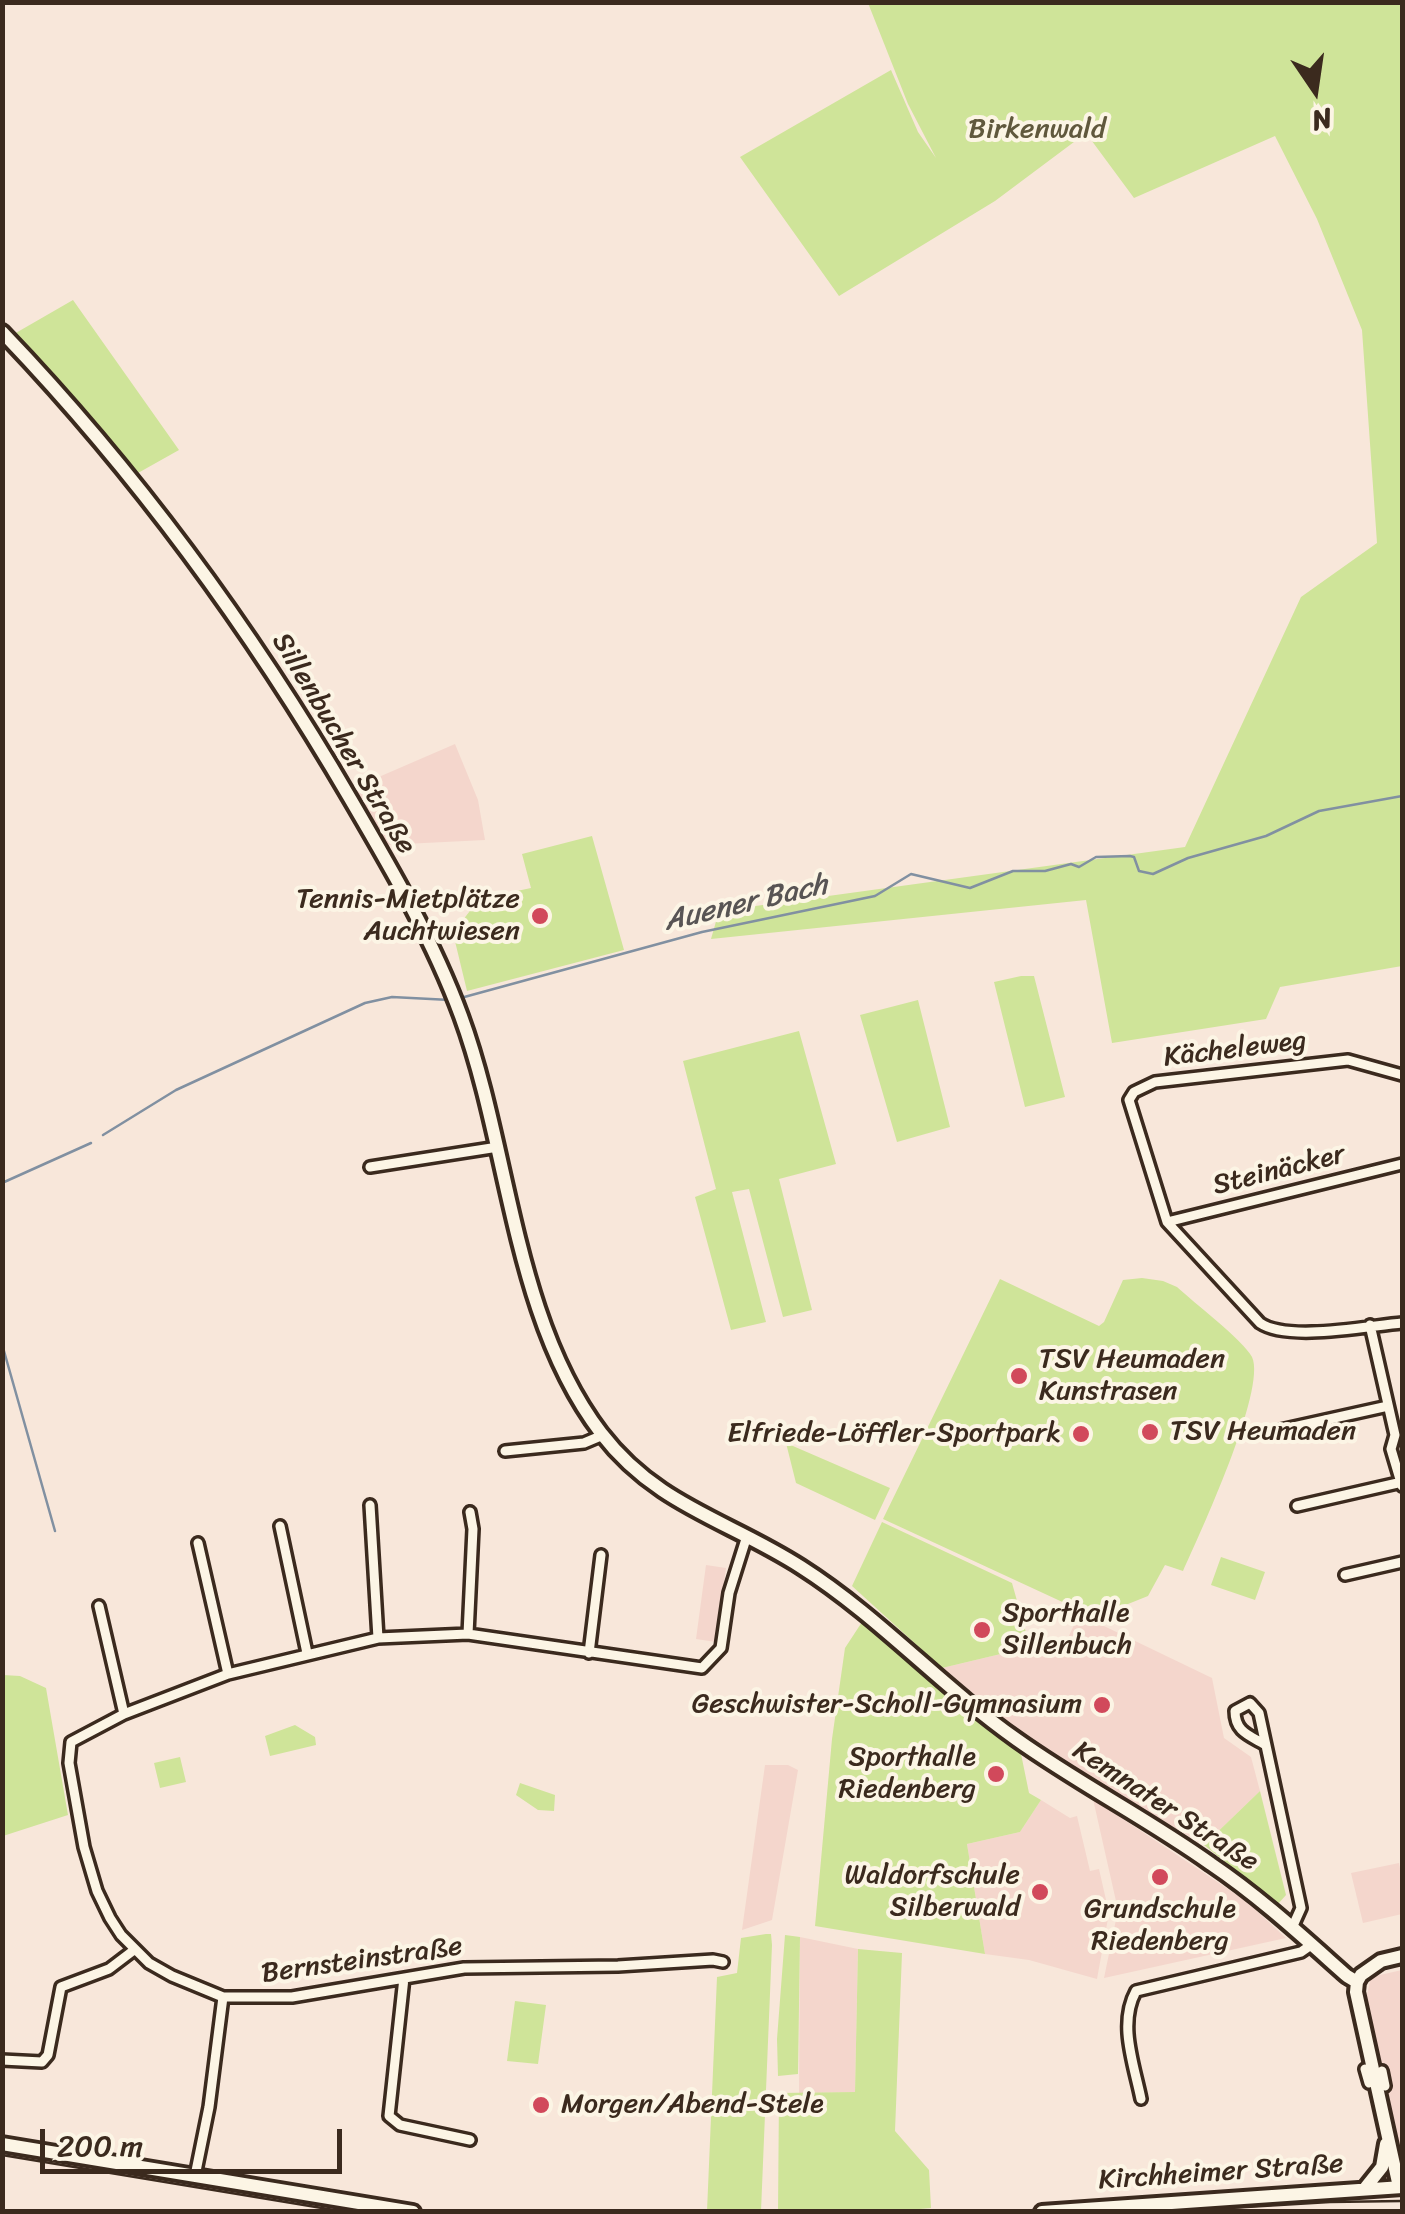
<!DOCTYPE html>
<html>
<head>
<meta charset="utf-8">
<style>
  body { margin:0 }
  #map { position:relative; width:1405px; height:2214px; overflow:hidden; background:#f8e7da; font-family:Sriracha,sans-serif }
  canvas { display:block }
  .frame { position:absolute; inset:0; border:5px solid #3b2a1e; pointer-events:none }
  .north { position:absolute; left:1265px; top:40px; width:100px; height:100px; -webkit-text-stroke:8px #fcf5e5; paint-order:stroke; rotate:167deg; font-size:28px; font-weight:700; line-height:40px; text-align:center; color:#3b2a1e }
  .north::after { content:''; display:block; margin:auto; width:35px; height:45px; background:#3b2a1e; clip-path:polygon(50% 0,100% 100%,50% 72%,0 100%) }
  .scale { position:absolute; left:40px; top:2129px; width:302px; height:45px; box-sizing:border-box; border:5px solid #3b2a1e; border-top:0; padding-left:12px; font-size:30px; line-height:35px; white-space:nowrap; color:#3b2a1e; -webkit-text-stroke:8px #fcf5e5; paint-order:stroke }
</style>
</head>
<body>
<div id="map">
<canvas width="1405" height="2214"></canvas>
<div class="frame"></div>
<div class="north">N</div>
<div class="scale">200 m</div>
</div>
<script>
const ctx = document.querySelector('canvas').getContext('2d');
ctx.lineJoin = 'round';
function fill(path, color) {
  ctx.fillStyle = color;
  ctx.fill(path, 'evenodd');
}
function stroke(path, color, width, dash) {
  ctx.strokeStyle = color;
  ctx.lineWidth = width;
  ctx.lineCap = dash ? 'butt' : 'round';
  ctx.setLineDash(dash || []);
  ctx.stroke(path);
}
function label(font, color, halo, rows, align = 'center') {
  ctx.font = font + ' Sriracha,sans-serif';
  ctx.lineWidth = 8;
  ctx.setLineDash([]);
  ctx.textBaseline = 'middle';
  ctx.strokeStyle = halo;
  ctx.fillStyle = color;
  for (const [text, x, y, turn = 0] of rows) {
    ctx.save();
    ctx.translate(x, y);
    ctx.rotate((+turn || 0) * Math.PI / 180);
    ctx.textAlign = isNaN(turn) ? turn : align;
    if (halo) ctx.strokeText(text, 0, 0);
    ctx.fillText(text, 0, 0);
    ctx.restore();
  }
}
const built = new Path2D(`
  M455,744L478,800L485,840L384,845L351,789Z
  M706,1565L726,1568L716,1642L696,1639Z
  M1079,1614L1212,1678L1224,1738L1251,1757L1260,1791L1204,1845L1088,1777L1019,1731L942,1668L1068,1638Z
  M765,1765H788L798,1770L772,1920L742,1930Z
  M1093,1799L1246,1901L1286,1938L1104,1978L1118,1910Z
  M1041,1800L1070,1818L1077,1816L1090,1871L1099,1869L1109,1913L1097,1979L1029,1960L985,1954L967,1844L1020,1832Z
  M1399,1863L1402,1878V1914L1363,1923L1351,1873Z
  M800,1937L858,1949L855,2092L799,2093Z
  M1402,1970V2156L1366,1999L1371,1977Z`);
const green = new Path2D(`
  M868,3H1402V966L1280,987L1266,1019L1112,1043L1086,900L711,939L719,911L1185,847L1301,597L1377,543L1362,330L1317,219L1275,136L1134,198L1086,133L995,201L839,296L740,157L891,70L918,132L936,158L908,104Z
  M73,300L179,450L138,473L14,334Z
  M592,836L624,950L467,991L453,933L479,899L531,888L522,854Z
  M1021,976H1034L1065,1097L1025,1107L994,982Z
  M918,1000L950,1127L897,1142L860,1015Z
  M799,1031L836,1164L779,1179L812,1310L783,1317L749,1189L732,1192L766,1322L731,1330L695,1197L716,1189L683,1061Z
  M1142,1278L1163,1281L1177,1287C1193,1302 1243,1340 1252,1357C1267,1389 1199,1536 1183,1571L1165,1565L1148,1596L1118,1608L1110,1624L883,1519L1000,1279L1099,1326L1104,1322L1123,1280Z
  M786,1443L890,1488L875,1520L796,1483Z
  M882,1522L1012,1583L1030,1647L942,1668L852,1586Z
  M1221,1557L1265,1572L1255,1600L1211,1585Z
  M862,1622L1019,1744L1029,1793L1041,1800L1020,1832L967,1844L985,1954L815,1926L832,1739L845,1648Z
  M3,1675L20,1676L46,1688L68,1815L3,1836Z
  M295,1725L315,1737L316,1745L270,1756L265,1736Z
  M180,1757L186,1782L160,1788L154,1763Z
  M520,1783L555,1795L554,1811L538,1810L516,1795Z
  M1260,1791L1286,1895L1278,1904L1204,1845Z
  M766,1934H771L772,1945L761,2211H707L717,1977L737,1973L741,1938Z
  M785,1935L800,1937L798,2074L778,2076L777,2039Z
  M858,1949L902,1953L895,2131L929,2170L931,2208L887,2212L778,2211L779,2093L855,2092Z
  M515,2001L546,2005L538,2064L507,2061Z`);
const stream = new Path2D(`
  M457,999L702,932L875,896L911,874L970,888L1013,871H1045L1071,864L1079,867L1096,857L1130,856L1134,857L1139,871L1153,874L1188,858L1266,836L1319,811L1402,796
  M103,1135L176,1090L365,1003L392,997L450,1000
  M2,1183L91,1143
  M2,1344L55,1531`);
const street = new Path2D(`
  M1402,1075L1348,1060L1155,1082L1134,1092L1129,1100L1167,1222L1260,1323C1288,1342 1367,1326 1402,1323
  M370,1167L498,1147
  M1167,1222L1402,1164
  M1370,1325L1395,1435L1391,1449L1402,1486
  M1280,1430L1388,1406
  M505,1451L584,1443L603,1435
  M370,1505L378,1638
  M1297,1506L1402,1482
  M280,1526L307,1653
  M198,1543L228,1674
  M1345,1575L1402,1562
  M99,1606L124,1714
  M468,1634L473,1529L470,1512
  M589,1653L601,1555
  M1264,1744C1248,1735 1235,1731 1235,1711L1250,1703L1259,1713L1301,1908L1292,1928
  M723,1962L713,1960L618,1966L464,1968L292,1997H223L172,1976L149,1963L121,1935L110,1918L97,1891L84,1847L69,1763L71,1742L124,1714L228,1674L378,1638L468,1634L702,1668L721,1648L729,1593L746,1539
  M404,1978L389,2116L400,2125L470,2140
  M2,2060L42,2062L48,2055L61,1987L109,1969L134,1950
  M1365,2069L1369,2083
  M1382,2071L1385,2086
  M1141,2099C1134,2064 1118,2024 1136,1991L1301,1952L1311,1945
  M195,2176L209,2107L223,1997`);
const secondary = new Path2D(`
  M2,332C138,474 252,630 351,800C392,870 433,940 461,1016C510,1149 513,1318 601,1433C657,1506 728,1520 801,1567C878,1616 941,1686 1016,1739C1079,1784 1148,1819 1211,1864C1260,1897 1303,1937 1347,1976L1357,1982
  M2,2144L413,2212
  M1366,2187L1382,2167L1386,2144
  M1399,2187L1356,1992L1357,1982L1361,1975L1381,1961L1402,1956
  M1042,2212L1402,2187`);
const tram = new Path2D(`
  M2,2155L346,2212
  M1163,2212L1330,2202L1402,2201`);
const markers = [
  [540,916,10,"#d1495b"],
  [1019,1376,10,"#d1495b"],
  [1150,1432,10,"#d1495b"],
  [1081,1434,10,"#d1495b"],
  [982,1630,10,"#d1495b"],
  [1102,1705,10,"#d1495b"],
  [996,1774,10,"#d1495b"],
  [1160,1877,10,"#d1495b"],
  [1040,1892,10,"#d1495b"],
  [541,2105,10,"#d1495b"]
];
const parkNames = [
  ["Birkenwald",1037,130]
];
const streetNames = [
  ["Sillenbucher Straße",343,744,59],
  ["Kächeleweg",1235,1050,-7],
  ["Steinäcker",1279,1171,-14],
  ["Kemnater Straße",1165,1807,33],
  ["Bernsteinstraße",362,1961,-8],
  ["Kirchheimer Straße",1221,2173,-4]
];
const poiNames = [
  ["Tennis-Mietplätze",520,900],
  ["Auchtwiesen",520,932],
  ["TSV Heumaden",1039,1360,"left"],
  ["Kunstrasen",1039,1392,"left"],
  ["TSV Heumaden",1170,1432,"left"],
  ["Elfriede-Löffler-Sportpark",1061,1434],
  ["Sporthalle",1002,1614,"left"],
  ["Sillenbuch",1002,1646,"left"],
  ["Geschwister-Scholl-Gymnasium",1082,1705],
  ["Sporthalle",976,1758],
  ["Riedenberg",976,1790],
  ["Waldorfschule",1020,1876],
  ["Silberwald",1020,1908],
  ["Grundschule",1160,1910,"center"],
  ["Riedenberg",1160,1942,"center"],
  ["Morgen/Abend-Stele",561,2105,"left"]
];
const waterNames = [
  ["Auener Bach",746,904,-13]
];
fill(built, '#f4d6cc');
fill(green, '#cfe499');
stroke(stream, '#8190a1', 2.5);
stroke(street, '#3b2a1e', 16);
stroke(secondary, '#3b2a1e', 20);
stroke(street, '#fcf5e5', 9);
stroke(secondary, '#fcf5e5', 12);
stroke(tram, '#3b2a1e', 2.5);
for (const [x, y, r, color] of markers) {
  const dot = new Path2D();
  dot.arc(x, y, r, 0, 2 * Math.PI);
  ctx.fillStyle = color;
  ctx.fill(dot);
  stroke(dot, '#fcf5e5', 4);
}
label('28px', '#60583d', '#fcf5e5', parkNames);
label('28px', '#3b2a1e', '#fcf5e5', streetNames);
label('28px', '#3b2a1e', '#fcf5e5', poiNames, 'right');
label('italic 30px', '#585454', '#fcf5e5', waterNames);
</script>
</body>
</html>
